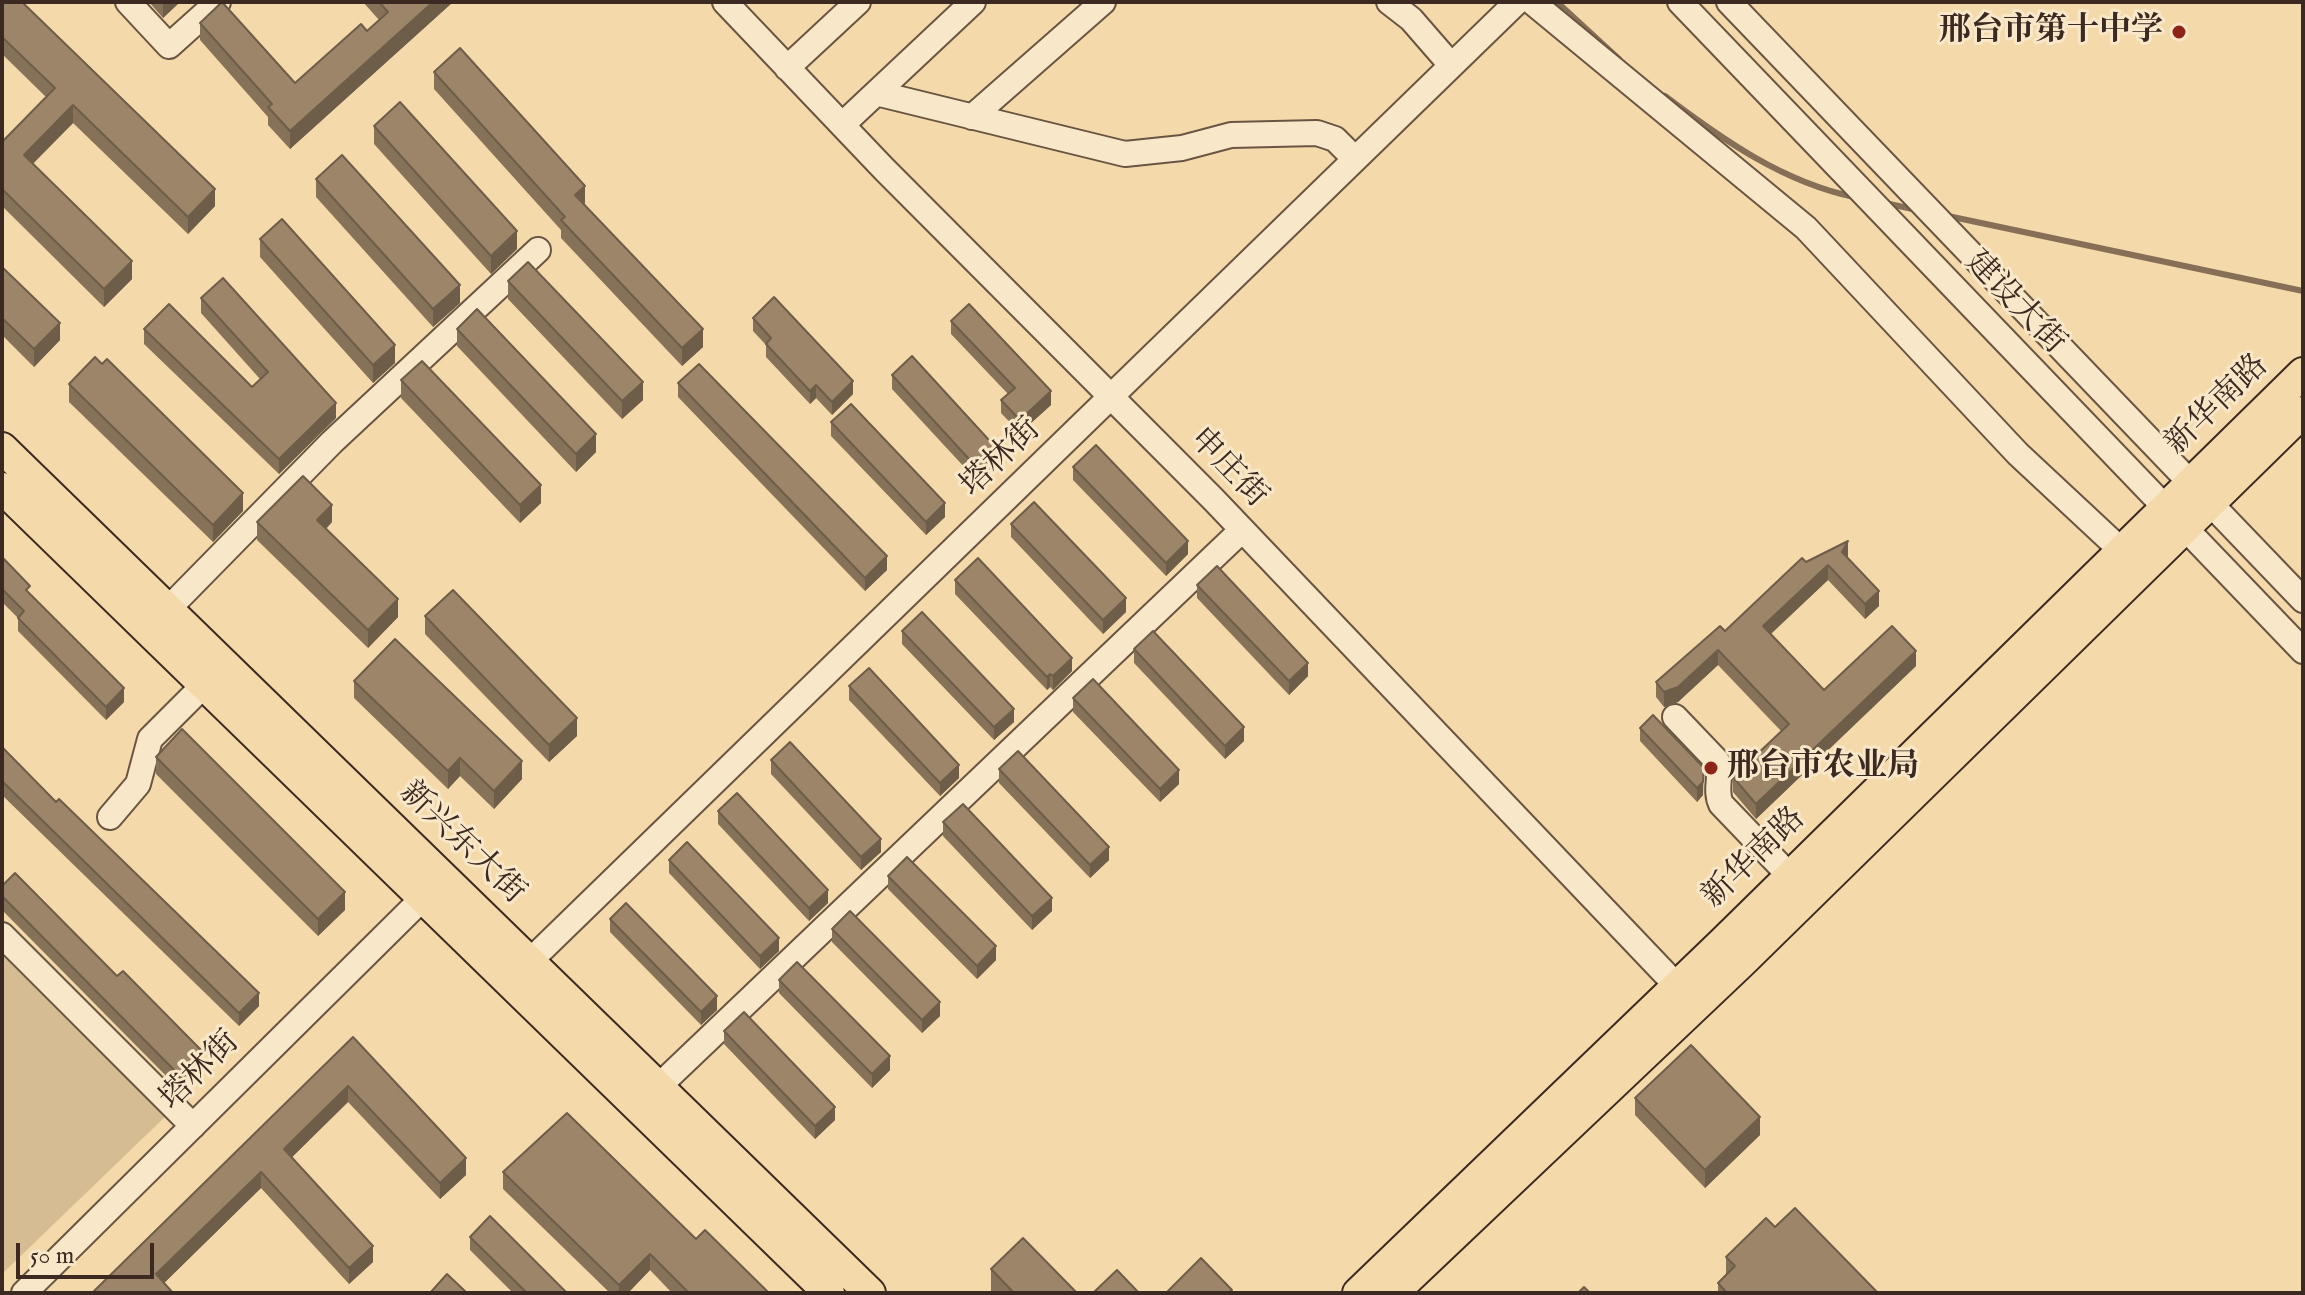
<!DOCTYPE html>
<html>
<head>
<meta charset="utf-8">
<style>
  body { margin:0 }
  #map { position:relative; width:2305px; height:1295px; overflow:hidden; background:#f4daaa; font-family:"IM FELL English",serif }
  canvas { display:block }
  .frame { position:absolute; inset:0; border:4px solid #3c2921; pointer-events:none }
  .scale { position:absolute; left:16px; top:1243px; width:138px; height:36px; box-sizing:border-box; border:4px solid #3c2921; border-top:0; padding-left:10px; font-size:24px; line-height:28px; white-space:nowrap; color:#3c2921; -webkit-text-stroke:6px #f8e7c8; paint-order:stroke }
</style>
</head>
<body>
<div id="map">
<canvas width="2305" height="1295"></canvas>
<div class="frame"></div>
<div class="scale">50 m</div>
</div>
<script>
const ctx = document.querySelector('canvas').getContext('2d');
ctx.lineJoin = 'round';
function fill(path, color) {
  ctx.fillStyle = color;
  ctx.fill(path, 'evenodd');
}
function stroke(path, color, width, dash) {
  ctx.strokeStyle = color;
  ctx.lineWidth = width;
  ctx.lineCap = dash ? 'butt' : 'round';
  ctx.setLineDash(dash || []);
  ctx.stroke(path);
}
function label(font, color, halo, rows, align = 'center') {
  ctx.font = font + ' "IM FELL English","Noto Serif SC",serif';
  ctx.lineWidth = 6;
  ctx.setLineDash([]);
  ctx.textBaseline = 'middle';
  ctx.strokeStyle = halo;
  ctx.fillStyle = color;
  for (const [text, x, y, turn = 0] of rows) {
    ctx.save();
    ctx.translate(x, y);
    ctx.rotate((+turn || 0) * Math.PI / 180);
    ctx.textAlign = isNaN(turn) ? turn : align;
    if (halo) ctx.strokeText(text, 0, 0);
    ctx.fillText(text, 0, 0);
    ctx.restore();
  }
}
const green = new Path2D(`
  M7,954L169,1113L2,1274V959Z`);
const stream = new Path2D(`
  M1557,2L1619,59
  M1665,96C1723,140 1783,182 1854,197
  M1885,203L1917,210
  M1948,216L2303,291`);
const minor = new Path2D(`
  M128,2L169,46L218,2
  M725,2L884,169L1214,500L1677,986
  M1389,2L1411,19L1451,65
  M1532,2L1806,228L2018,454L2122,551
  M1680,2L2303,651
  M1729,2L2303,600
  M787,68L858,2
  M876,93L1125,154L1182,148L1231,135L1317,133L1335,139L1355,159
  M972,117L1103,2
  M842,125L973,2
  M168,609L332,442L538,250
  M1675,717L1717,761C1723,775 1714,789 1721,804L1790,876
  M110,817L138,784L150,739L204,685
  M2,935L193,1126
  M530,961L1517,2
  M659,1086L1242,530
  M24,1293L424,897`);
const major = new Path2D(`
  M2,448L870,1293
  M2,488L829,1293
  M1358,1293L1723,942L2303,373
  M1393,1293L1742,962L2303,412`);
const wall = new Path2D(`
  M2,2L215,206L188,234L73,123L33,164L132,279L104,307L2,206V142L46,97L2,54Z
  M149,2H180L163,18Z
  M363,2H453L290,149L268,125V117L200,40V23L295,83L367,31L379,20Z
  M434,72L585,203L584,204L703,347L682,366L561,238V230L434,89Z
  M374,126L517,249L491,274L374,144Z
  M316,179L460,303L433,327L316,197Z
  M260,239L395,363L373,383L260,257Z
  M2,267L60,340L34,367L2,335Z
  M508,281L643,400L622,419L508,299Z
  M201,298L336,418L279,474L144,344V329L252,387L260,379L201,313Z
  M753,318L853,394L832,415L816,398L810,404L766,357V345L753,331Z
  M951,321L1051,405L1020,433L1001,413V400L1008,394L951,334Z
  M457,329L596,452L576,472L457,346Z
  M892,375L999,464L979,483L892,389Z
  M401,380L541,503L520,523L401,398Z
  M678,383L887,570L865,591L678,397Z
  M69,384L243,511L213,542L69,402Z
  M831,422L945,517L926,535L831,436Z
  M1073,467L1188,554L1166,576L1073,480Z
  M257,522H332L326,529L398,617L368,648L257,540Z
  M1011,524L1126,612L1103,634L1011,537Z
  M1848,556V558L1879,606L1865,619L1828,580L1771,634L1824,690L1916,666L1756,819L1733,792V777L1781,731L1718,665L1678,702L1664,707L1656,697V682L1725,631L1806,562Z
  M2,557L30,594L124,702L106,720L18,631V618L2,602Z
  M955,580L1072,671L1053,690L1050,687L1047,690L955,594Z
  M1197,585L1308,676L1289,695L1197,598Z
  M425,616L577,736L549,762L425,634Z
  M902,631L1014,722L994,740L902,644Z
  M1134,649L1244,741L1225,759L1134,663Z
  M354,681L522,779L494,809L460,776L448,789L354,698Z
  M849,686L959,778L940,796L849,700Z
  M1073,698L1179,784L1160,802L1073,712Z
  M1640,728L1704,768L1703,795L1697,802L1640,741Z
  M2,747L259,1006L239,1026L2,795Z
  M156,757L345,910L318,936L156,774Z
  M771,760L881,852L861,870L771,774Z
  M999,769L1109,860L1090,878L999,783Z
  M718,811L828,903L809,921L718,824Z
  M943,822L1052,911L1032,930L943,836Z
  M669,860L779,951L760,969L669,873Z
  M888,876L996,960L977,979L888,889Z
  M2,886L203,1065L179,1089L2,910Z
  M610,919L717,1010L701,1025L610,932Z
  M832,929L940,1016L922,1033L832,942Z
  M779,980L890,1070L872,1088L779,993Z
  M724,1031L835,1120L815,1139L724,1044Z
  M353,1037L466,1175L440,1199L348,1102L292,1157L373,1262L349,1284L261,1188L164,1283L92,1293Z
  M1635,1098L1760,1135L1705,1188L1635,1115Z
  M503,1172L696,1239L769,1293H672L650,1270L628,1293H610L503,1189Z
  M1775,1227L1878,1293H1718V1283L1726,1275V1257Z
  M470,1237L567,1293H513L470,1250Z
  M991,1269L1077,1293H991Z`);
const shadedWall = new Path2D(`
  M163,2H180L163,18Z
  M433,2H453L290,149V131Z
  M73,105V123L24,172V155Z
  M585,186V203L575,212V195Z
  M215,189V206L188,234V217Z
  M517,231V249L491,274V256Z
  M132,261V279L104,307V289Z
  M460,285V303L433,327V309Z
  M60,323V340L34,367V349Z
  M703,329V347L682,366V348Z
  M395,345V363L373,383V365Z
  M853,381V394L832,415V402Z
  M643,382V400L622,419V401Z
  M816,385V398L810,404V391Z
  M1051,391V405L1020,433V420Z
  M336,403V418L279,474V459Z
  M596,434V452L576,472V454Z
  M999,451V464L979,483V470Z
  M541,485V503L520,523V505Z
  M243,493V511L213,542V525Z
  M945,503V517L926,535V522Z
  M332,505V522L317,538V520Z
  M1188,541V554L1166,576V563Z
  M1848,541V556L1842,567V552Z
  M887,556V570L865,591V578Z
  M1828,565V580L1763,641V626Z
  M1879,591V606L1865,619V604Z
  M1126,598V612L1103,634V620Z
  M398,599V617L368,648V630Z
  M1718,650V665L1678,702L1664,707V692Z
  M1916,651V666L1756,819V804Z
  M1072,658V671L1053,690V676Z
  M1308,663V676L1289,695V681Z
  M1050,674V687L1047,690V677Z
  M124,688V702L106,720V707Z
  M1014,709V722L994,740V727Z
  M577,718V736L549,762V745Z
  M1244,727V741L1225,759V746Z
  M460,758V776L448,789V771Z
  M522,761V779L494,809V791Z
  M959,765V778L940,796V783Z
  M1179,770V784L1160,802V789Z
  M1703,782V795L1697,802V788Z
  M881,839V852L861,870V857Z
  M1109,847V860L1090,878V865Z
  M828,890V903L809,921V908Z
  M345,892V910L318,936V919Z
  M1052,898V911L1032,930V916Z
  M779,938V951L760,969V956Z
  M996,946V960L977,979V966Z
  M259,993V1006L239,1026V1013Z
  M717,996V1010L701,1025V1012Z
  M940,1002V1016L922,1033V1020Z
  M203,1052V1065L179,1089V1075Z
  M890,1056V1070L872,1088V1074Z
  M348,1086V1102L284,1165V1149Z
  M835,1107V1120L815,1139V1126Z
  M1760,1117V1135L1705,1188V1170Z
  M466,1158V1175L440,1199V1183Z
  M261,1172V1188L156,1291V1274Z
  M373,1246V1262L349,1284V1268Z
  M650,1254V1270L628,1293H619V1285Z`);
const building = new Path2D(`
  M2,2H22L215,189L188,217L73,105L24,155L132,261L104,289L2,189V142L55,88L2,37Z
  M222,2L295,83L361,24L367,31L388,12L379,2H433L290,131L268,107L272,104L200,23Z
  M460,48L585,186L575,195L703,329L682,348L561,220L565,217L434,72Z
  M400,102L517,231L491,256L374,126Z
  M342,155L460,285L433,309L316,179Z
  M282,219L395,345L373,365L260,239Z
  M528,262L643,382L622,401L508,281Z
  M2,267L60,323L34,349L2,318Z
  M223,278L336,403L279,459L144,329L169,304L252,387L268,372L201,298Z
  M774,297L853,381L832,402L816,385L810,391L766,344L771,338L753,318Z
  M969,304L1051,391L1020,420L1001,400L1015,388L951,321Z
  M477,309L596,434L576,454L457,329Z
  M912,356L999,451L979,470L892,375Z
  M95,357L102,364L107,359L243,493L213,525L69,384Z
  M422,361L541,485L520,505L401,380Z
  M699,364L887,556L865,578L678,383Z
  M851,404L945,503L926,522L831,422Z
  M1096,445L1188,541L1166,563L1073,467Z
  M303,476L332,505L317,520L398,599L368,630L257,522Z
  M1034,502L1126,598L1103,620L1011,524Z
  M1848,541L1842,552L1879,591L1865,604L1828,565L1763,626L1824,690L1892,626L1916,651L1756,804L1733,777L1789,724L1718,650L1678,687L1664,692L1656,682L1720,626L1725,631L1802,558L1806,562Z
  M2,557L30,586L26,590L124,688L106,707L18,618L24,611L2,589Z
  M978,558L1072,658L1053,676L1050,674L1047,677L955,580Z
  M1217,566L1308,663L1289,681L1197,585Z
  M453,590L577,718L549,745L425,616Z
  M922,612L1014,709L994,727L902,631Z
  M1153,631L1244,727L1225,746L1134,649Z
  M395,639L522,761L494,791L460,758L448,771L354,681Z
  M869,668L959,765L940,783L849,686Z
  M1093,679L1179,770L1160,789L1073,698Z
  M1653,715L1704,768L1703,782L1697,788L1640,728Z
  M182,729L345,892L318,919L156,757Z
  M790,742L881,839L861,857L771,760Z
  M2,747L56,802L59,799L259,993L239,1013L2,781Z
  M1018,751L1109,847L1090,865L999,769Z
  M737,793L828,890L809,908L718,811Z
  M963,804L1052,898L1032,916L943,822Z
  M687,842L779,938L760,956L669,860Z
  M907,857L996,946L977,966L888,876Z
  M15,873L117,976L123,971L203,1052L179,1075L2,896V886Z
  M626,903L717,996L701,1012L610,919Z
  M850,911L940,1002L922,1020L832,929Z
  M797,962L890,1056L872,1074L779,980Z
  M744,1012L835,1107L815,1126L724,1031Z
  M353,1037L466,1158L440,1183L348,1086L284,1149L373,1246L349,1268L261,1172L156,1274L173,1293H92Z
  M1691,1045L1760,1117L1705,1170L1635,1098Z
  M567,1113L696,1239L705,1230L769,1293H689L650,1254L619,1285L503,1172Z
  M1795,1208L1878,1293H1727L1718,1283L1735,1266L1726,1257L1766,1218L1775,1227Z
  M490,1216L567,1293H527L470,1237Z
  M1023,1238L1077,1293H1014L991,1269Z
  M1201,1258L1232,1290L1228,1293H1166Z
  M1117,1270L1139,1293H1093Z
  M447,1274L467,1293H430Z
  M1584,1287L1590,1293H1578Z`);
const markers = [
  [2179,32,8,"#8f2418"],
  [1711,768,8,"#8f2418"]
];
const poiNames = [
  ["邢台市第十中学",2163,32],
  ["邢台市农业局",1727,768,"left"]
];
const streetNames = [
  ["建设大街",2014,304,46],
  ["新华南路",2218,406,-44],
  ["塔林街",1002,459,-44],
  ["申庄街",1227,469,46],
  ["新兴东大街",461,844,44],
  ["新华南路",1755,859,-44],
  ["塔林街",201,1072,-45]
];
fill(green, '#d5bc93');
stroke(stream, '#856f57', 6);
stroke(minor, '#6a5543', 28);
stroke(major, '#3c2921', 34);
stroke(minor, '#f8e7c8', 24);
stroke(major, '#f4daaa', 30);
fill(wall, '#867259');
fill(shadedWall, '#6d5d49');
fill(building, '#9c8568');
stroke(building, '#6d5d49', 2);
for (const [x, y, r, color] of markers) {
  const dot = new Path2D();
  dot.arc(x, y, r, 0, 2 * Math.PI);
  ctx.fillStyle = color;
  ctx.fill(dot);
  stroke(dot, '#f8e7c8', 3);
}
label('bold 32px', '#3c2921', '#f8e7c8', poiNames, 'right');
label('32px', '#3c2921', '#f8e7c8', streetNames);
</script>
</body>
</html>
